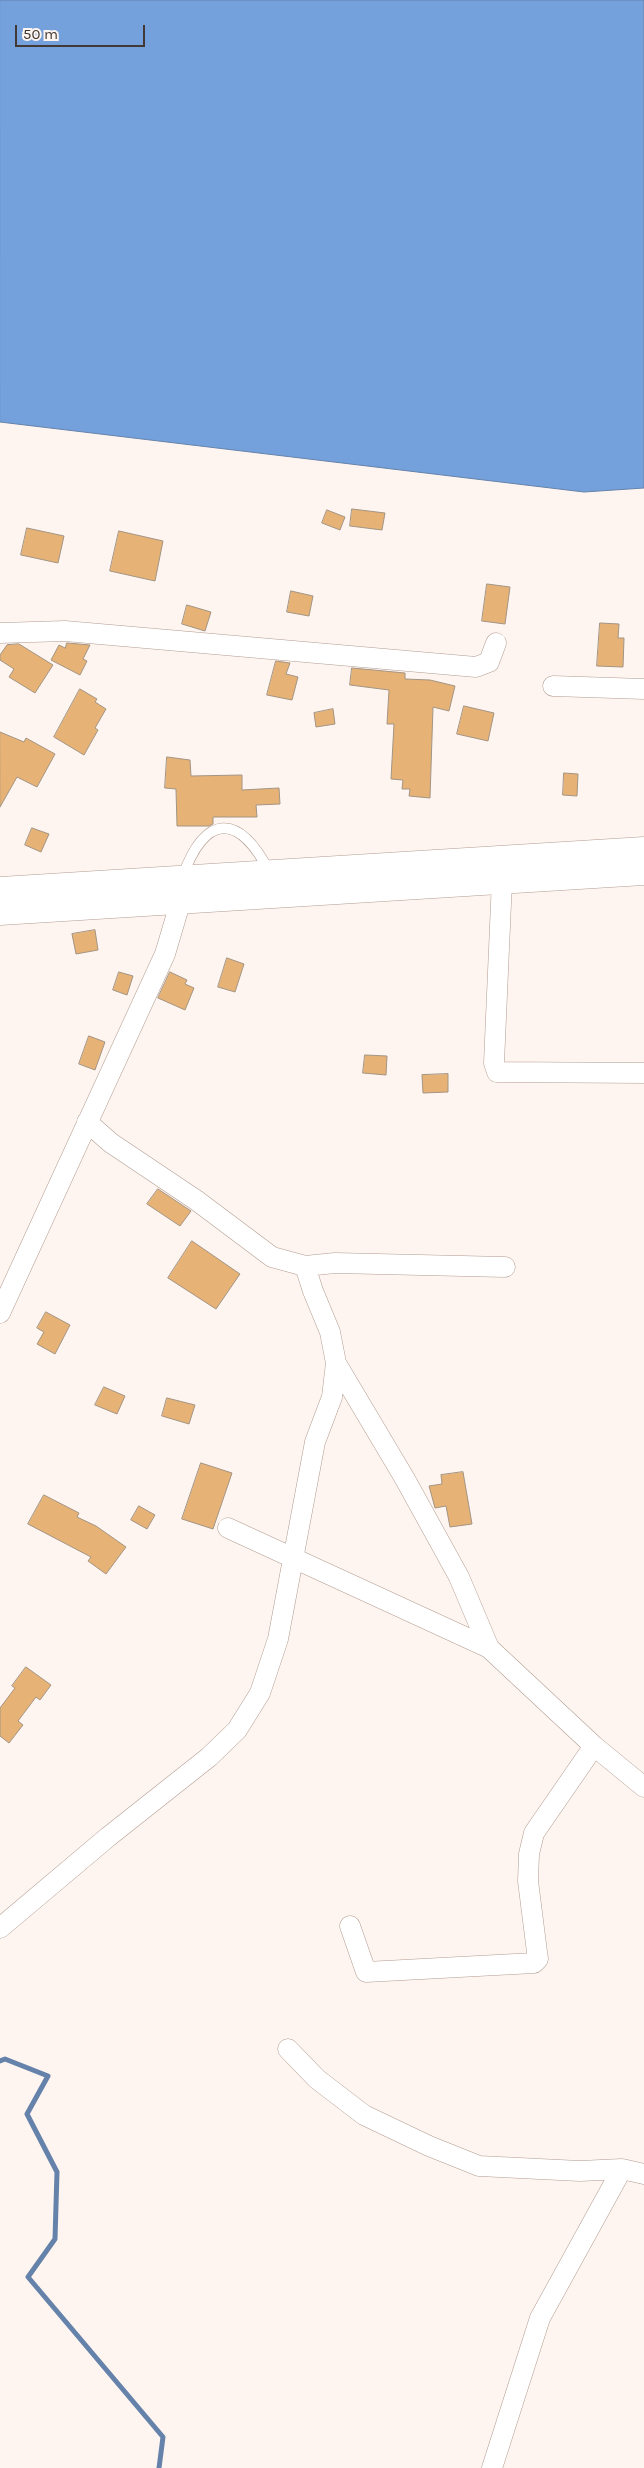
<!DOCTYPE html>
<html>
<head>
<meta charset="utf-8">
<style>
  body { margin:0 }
  #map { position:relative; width:644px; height:2468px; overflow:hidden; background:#fef5f0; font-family:Karla,sans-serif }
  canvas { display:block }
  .scale { position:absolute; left:15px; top:25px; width:130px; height:22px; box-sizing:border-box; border:2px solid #423934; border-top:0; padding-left:6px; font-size:15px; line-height:18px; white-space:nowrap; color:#423934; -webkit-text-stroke:4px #fef5f0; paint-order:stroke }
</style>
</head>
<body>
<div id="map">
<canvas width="644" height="2468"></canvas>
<div class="scale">50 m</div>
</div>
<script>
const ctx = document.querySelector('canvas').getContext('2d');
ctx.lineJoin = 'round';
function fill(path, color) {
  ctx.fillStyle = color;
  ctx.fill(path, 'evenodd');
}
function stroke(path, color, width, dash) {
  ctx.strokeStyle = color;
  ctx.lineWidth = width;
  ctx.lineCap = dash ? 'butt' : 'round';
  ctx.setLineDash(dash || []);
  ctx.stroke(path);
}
const water = new Path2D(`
  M0,0H644V488L584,492L0,422Z`);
const stream = new Path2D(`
  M0,2061L5,2059L48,2076L27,2114L57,2172L55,2239L28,2277L163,2437L159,2468`);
const building = new Path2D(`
  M352,509L385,513L382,530L350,526Z
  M327,510L345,517L340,530L322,523Z
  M27,528L64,536L58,563L21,555Z
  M119,531L163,541L155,581L110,571Z
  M487,584L510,587L505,624L482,621Z
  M291,591L313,596L309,616L287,612Z
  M187,605L211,612L205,631L182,624Z
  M600,623L619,624L618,638H624L623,667L597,666Z
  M67,643L90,645L83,659L87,661L80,675L51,660L59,645L65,648Z
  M19,644L53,665L35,693L9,677L14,669L0,660V655L7,645Z
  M276,661L290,663L286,674L298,677L292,700L267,695Z
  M352,668L405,673V679L430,680L455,686L449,711L433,707L430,798L409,796L410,789H402L403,780L391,779L394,724H387L389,690L350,685Z
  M80,689L97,699L95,702L106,709L95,728L98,730L84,755L54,737Z
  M464,706L494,713L488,741L457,734Z
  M333,709L335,724L316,727L314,713Z
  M0,732L24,742L26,738L55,754L37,787L17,777L0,807Z
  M167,757L190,760L191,776L242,775V790L279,788L280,804L256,805L257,817H213V824L209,826H177L176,789L165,788Z
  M564,773L578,774L577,796L563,795Z
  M32,828L49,834L41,852L25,845Z
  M95,930L98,950L76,954L72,934Z
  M227,958L244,964L235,992L218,987Z
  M119,972L133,976L127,995L113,990Z
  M170,972L187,980L185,984L194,988L185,1010L158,998Z
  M89,1036L105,1042L95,1070L79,1064Z
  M365,1055L387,1056L386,1075L363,1073Z
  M448,1074V1092L423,1093L422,1075Z
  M158,1189L191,1211L180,1226L147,1204Z
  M192,1241L240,1274L216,1309L168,1278Z
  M46,1312L70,1325L55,1354L37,1344L44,1332L37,1328Z
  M104,1387L125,1396L117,1414L95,1405Z
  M167,1398L195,1405L189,1424L162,1416Z
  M201,1463L232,1473L213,1529L182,1519Z
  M463,1472L472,1524L450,1527L446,1506L435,1508L429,1486L442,1484L441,1475Z
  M44,1495L79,1513L77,1517L96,1526L126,1547L106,1574L88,1561L91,1557L28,1524Z
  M139,1506L155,1515L147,1529L131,1520Z
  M26,1667L51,1685L40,1700L36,1697L18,1721L23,1725L9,1743L0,1736V1708L15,1688L12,1686Z`);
const service = new Path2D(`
  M182,878C205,813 239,812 270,873`);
const minor = new Path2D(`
  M0,633L65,631L476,667L489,662L496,643
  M553,686L644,689
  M502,880L494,1063L497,1072L644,1073
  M87,1122L111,1143L196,1200L272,1257L305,1266L335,1263L505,1267
  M0,1313L165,954L181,900V886
  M336,1363L405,1479L459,1577L489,1648
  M228,1528L489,1648L594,1746L644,1787
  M350,1926L366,1972L534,1963L538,1959L537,1952L528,1881L529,1854L534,1833L594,1746
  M0,1928L108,1837L209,1757L237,1730L260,1693L278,1639L315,1442L332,1397L336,1363L330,1332L313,1291L305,1266
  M288,2049L317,2079L364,2115L429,2146L479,2166L580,2171L622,2169
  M492,2468L540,2318L622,2169L644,2174`);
const trunk = new Path2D(`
  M0,891L644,851
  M0,911L644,871`);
fill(water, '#74a1dc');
stroke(water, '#6582aa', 1);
stroke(stream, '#6582aa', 5);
fill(building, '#e7b275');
stroke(building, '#a39483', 1);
stroke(service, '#b29c91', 11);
stroke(minor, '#b29c91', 21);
stroke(trunk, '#b29c91', 29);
stroke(service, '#fff', 10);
stroke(minor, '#fff', 20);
stroke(trunk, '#fff', 28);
</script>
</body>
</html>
